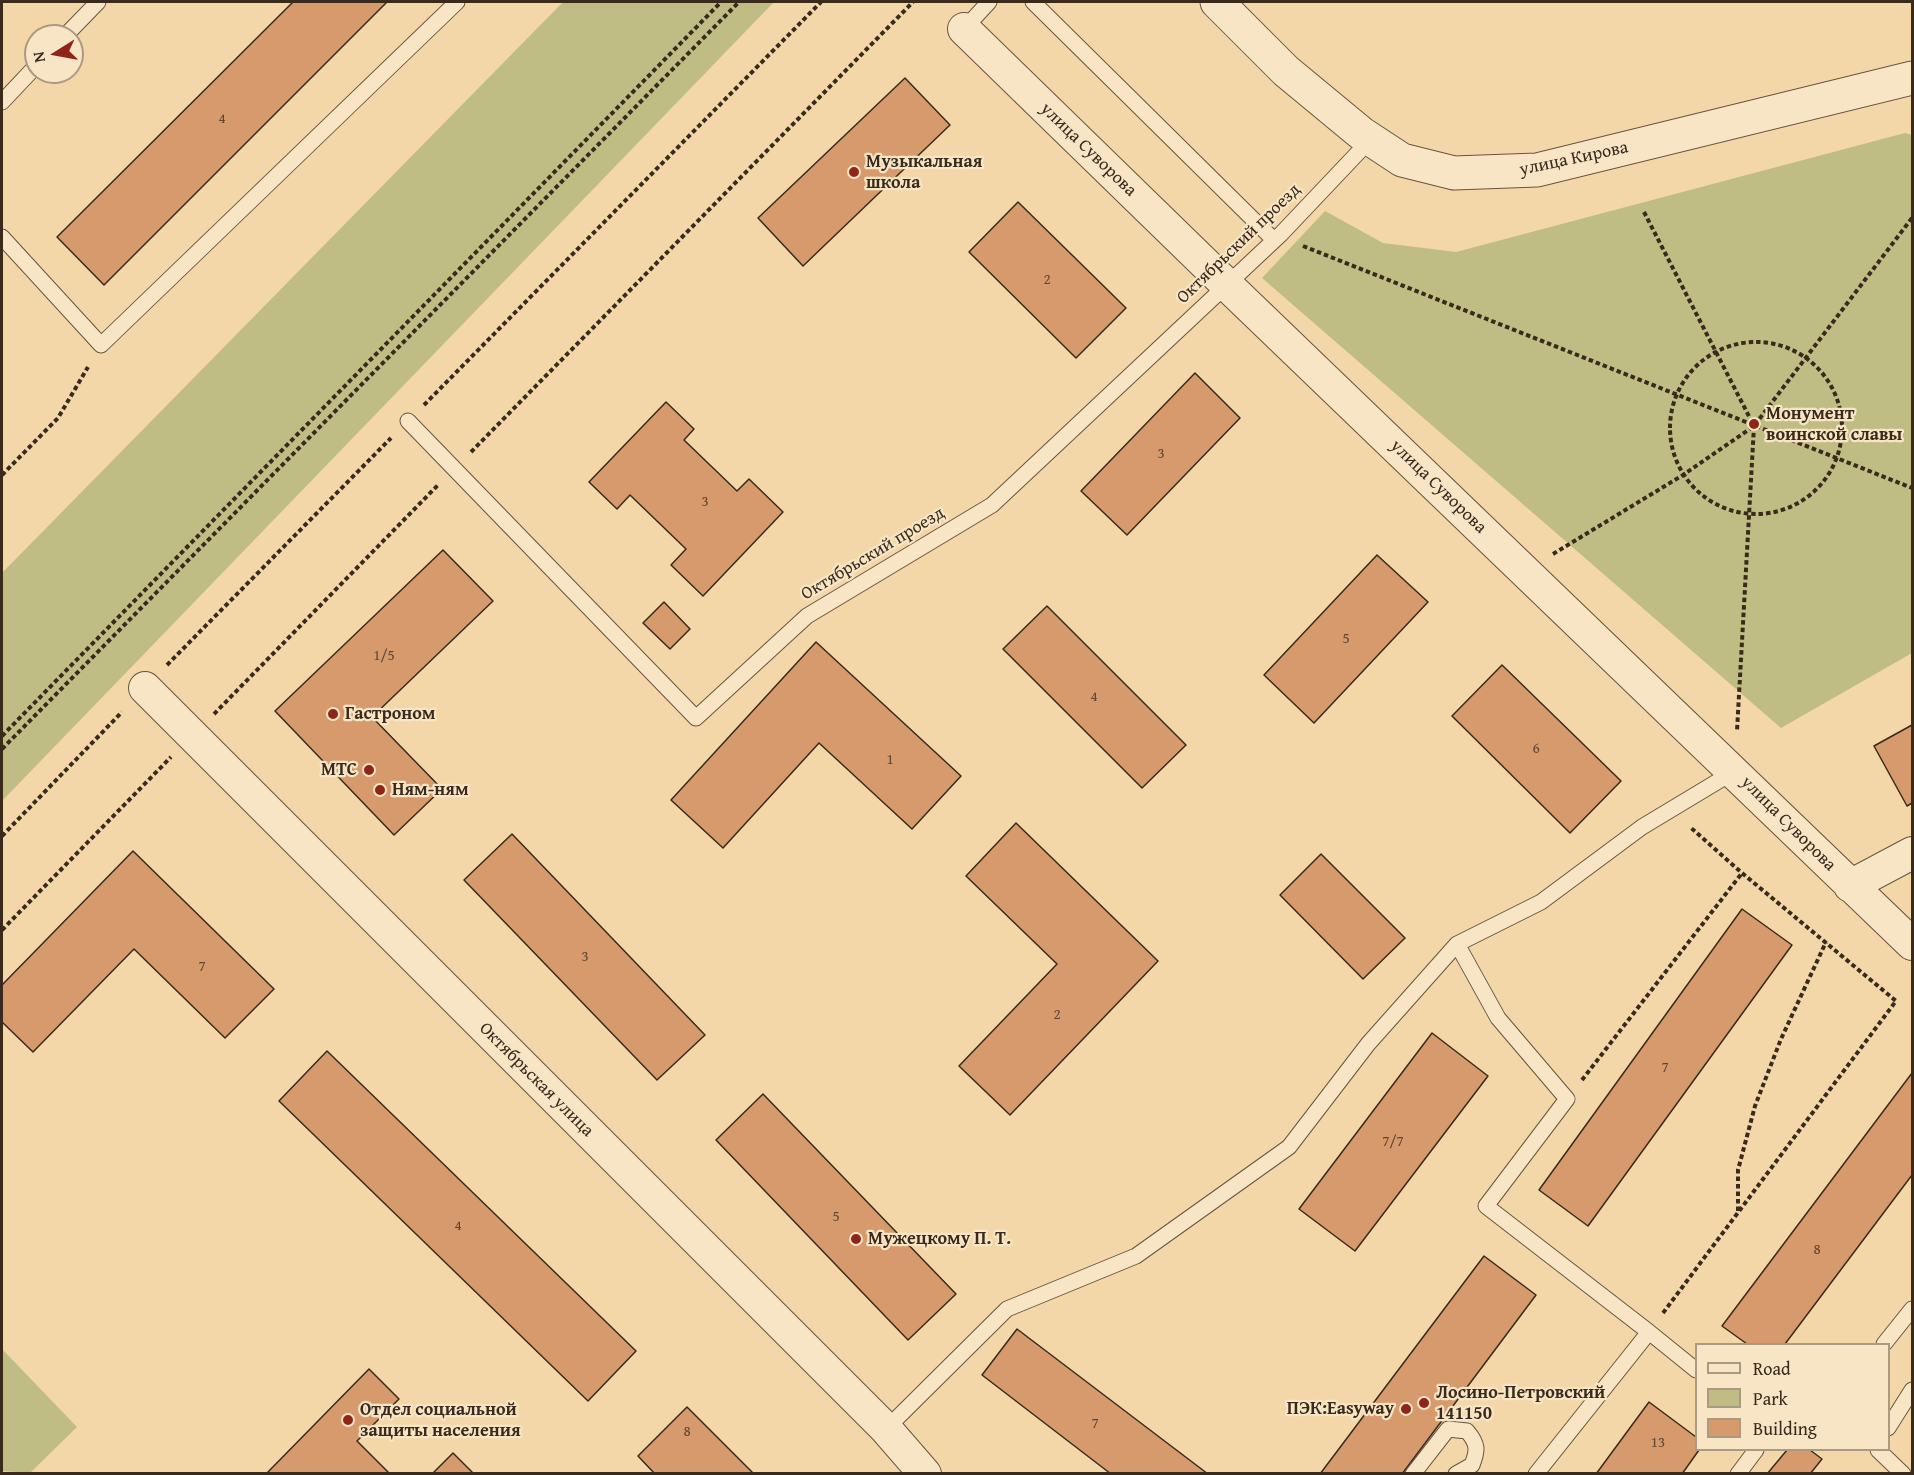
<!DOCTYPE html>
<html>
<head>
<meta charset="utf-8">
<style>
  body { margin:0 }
  #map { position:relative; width:1914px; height:1475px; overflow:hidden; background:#f3d7a8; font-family:"Gentium Book Plus",serif }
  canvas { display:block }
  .frame { position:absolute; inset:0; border:3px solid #392a1c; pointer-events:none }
  .legend { position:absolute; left:1695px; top:1343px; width:195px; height:108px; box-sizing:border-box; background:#f7e5c6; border:2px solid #ab9a82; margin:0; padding:8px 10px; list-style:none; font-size:18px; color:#392a1c }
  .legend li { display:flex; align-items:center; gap:12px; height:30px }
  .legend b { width:30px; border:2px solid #ab9a82 }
  .north { position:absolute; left:24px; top:24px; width:60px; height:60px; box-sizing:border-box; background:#f7e5c6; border:2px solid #ab9a82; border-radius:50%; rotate:259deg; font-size:16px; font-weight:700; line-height:24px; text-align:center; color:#392a1c }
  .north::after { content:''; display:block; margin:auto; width:21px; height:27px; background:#8f2418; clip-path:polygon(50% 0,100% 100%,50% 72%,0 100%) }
</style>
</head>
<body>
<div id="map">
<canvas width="1914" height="1475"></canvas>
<div class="frame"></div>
<ul class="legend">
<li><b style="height:8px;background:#f7e5c6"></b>Road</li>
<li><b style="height:16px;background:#c0bd84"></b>Park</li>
<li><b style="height:16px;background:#d69a6d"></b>Building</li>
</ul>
<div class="north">N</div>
</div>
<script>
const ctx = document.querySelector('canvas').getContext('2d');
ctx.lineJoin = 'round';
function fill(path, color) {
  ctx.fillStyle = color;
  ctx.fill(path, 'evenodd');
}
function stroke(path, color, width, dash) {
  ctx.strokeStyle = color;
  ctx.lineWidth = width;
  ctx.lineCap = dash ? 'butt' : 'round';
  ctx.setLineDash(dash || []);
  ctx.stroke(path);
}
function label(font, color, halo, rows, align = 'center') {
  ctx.font = font + ' "Gentium Book Plus",serif';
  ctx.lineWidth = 4.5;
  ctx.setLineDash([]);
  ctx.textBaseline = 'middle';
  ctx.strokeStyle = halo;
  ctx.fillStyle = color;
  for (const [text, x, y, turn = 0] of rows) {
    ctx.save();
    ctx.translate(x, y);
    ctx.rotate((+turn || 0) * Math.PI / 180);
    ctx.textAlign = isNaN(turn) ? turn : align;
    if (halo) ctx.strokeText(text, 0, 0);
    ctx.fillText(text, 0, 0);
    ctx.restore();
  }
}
const green = new Path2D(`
  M563,2H774L2,801V573Z
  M1905,133L1912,135V653L1781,728L1262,278L1325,211L1383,243L1456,252Z
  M2,1349L77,1427L30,1473L2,1471Z`);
const building = new Path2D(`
  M293,2H387L104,285L57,237Z
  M905,78L950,125L803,266L758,218Z
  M1018,202L1126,308L1076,358L969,252Z
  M1195,373L1240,418L1127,535L1081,491Z
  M666,402L694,429L684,440L737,491L749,479L783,512L703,596L671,565L686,549L630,495L617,509L589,482Z
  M443,550L493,601L372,717L442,789L394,835L275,711Z
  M1377,555L1428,602L1314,723L1264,675Z
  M664,602L690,629L670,649L643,623Z
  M1047,606L1186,745L1142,788L1003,649Z
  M816,642L961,776L912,829L819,743L723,848L671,800Z
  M1502,665L1621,781L1570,833L1452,716Z
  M1912,725V803L1907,806L1874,746Z
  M1016,823L1158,961L1010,1115L959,1066L1057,964L966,876Z
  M512,834L705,1035L657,1080L464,880Z
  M133,851L274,989L225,1038L134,949L33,1052L2,1022V985Z
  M1321,854L1405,938L1363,979L1280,895Z
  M1742,909L1792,945L1588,1226L1539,1190Z
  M1432,1033L1488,1076L1355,1251L1299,1209Z
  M327,1051L636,1351L588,1401L279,1101Z
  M1912,1073V1175L1785,1344H1747L1722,1326Z
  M763,1094L956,1294L908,1340L716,1140Z
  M1484,1256L1536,1295L1402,1474H1320Z
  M1017,1329L1208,1474H1111L982,1375Z
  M369,1369L399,1399L357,1441L390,1474H266Z
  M1649,1402L1696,1437V1450H1699L1682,1474H1596Z
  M687,1407L754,1474H655L638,1456Z
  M1787,1450H1810L1822,1459L1810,1474H1767Z
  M453,1453L474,1474H432Z`);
const path = new Path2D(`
  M1644,212L1754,426L1737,731
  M1303,246L1912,488
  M1670 428a86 86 0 1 1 172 0a86 86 0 1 1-172 0Z
  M424,405L821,2
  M471,452L913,2
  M2,475L58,418L88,367
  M1553,554L1683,475L1754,426L1912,218
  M167,665L391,438
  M214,714L438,485
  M2,736L721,2
  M2,749L739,2
  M2,836L122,712
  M2,930L171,757
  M1582,1080L1742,873
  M1738,1211V1170L1755,1106L1781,1039L1826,942
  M1663,1313L1896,1001L1742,873L1690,827`);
const service = new Path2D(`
  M1033,2L1274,240
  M964,29L989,2
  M65,36L98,2
  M2,102L36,66
  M2,237L101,345L457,2
  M408,421L696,718L807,616L992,505L1281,234L1371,139
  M1457,944L1498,1018L1567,1099L1486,1206L1649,1332
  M1884,1344L1912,1309
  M1888,1428L1912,1390
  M886,1429L1007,1309L1136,1256L1289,1147L1368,1044L1457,944L1541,902L1642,827L1735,771
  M1878,1450L1903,1474
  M1413,1474L1448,1429L1467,1431C1478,1444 1478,1450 1472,1465L1456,1474
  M1536,1474L1649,1332L1696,1370
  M1738,1474L1756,1450`);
const minor = new Path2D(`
  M964,29L1226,284L1912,944
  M145,688L886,1429L925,1474
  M1850,886L1912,853`);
const tertiary = new Path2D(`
  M1217,2L1286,71L1361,133L1402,160L1454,173L1537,170L1912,78`);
const markers = [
  [854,172,6,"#8f2418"],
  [1754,424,6,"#8f2418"],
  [333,714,6,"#8f2418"],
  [369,770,6,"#8f2418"],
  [380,790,6,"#8f2418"],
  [856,1239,6,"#8f2418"],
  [1424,1403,6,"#8f2418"],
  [1406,1409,6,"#8f2418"],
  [348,1420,6,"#8f2418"]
];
const numberNames = [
  ["4",222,119],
  ["2",1047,280],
  ["3",1161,454],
  ["3",705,502],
  ["5",1346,639],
  ["1/5",384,656],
  ["4",1094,697],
  ["6",1536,749],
  ["1",890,760],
  ["3",585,957],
  ["7",202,967],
  ["2",1057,1015],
  ["7",1665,1068],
  ["7/7",1393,1142],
  ["5",836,1217],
  ["4",458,1226],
  ["8",1817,1250],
  ["7",1095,1424],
  ["8",687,1432],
  ["13",1658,1443]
];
const streetNames = [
  ["улица Суворова",1088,150,44],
  ["улица Кирова",1574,159,-12],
  ["Октябрьский проезд",1239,244,-44],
  ["улица Суворова",1438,487,44],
  ["Октябрьский проезд",873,554,-31],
  ["улица Суворова",1788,824,45],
  ["Октябрьская улица",536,1080,45]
];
const poiNames = [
  ["Музыкальная",866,162],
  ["школа",866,183],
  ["Монумент",1766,414],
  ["воинской славы",1766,435],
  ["Гастроном",345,714],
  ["МТС",357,770,"right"],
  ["Ням-ням",392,790],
  ["Мужецкому П. Т.",868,1239],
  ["Лосино-Петровский",1436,1393],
  ["141150",1436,1414],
  ["ПЭК:Easyway",1394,1409,"right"],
  ["Отдел социальной",360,1410],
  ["защиты населения",360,1431]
];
fill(green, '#c0bd84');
fill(building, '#d69a6d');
stroke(building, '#392a1c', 1.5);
stroke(service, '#68553f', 17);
stroke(minor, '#68553f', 34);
stroke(tertiary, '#68553f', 35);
stroke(path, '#392a1c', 4, [4.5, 3]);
stroke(service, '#f7e5c6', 15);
stroke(minor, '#f7e5c6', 32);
stroke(tertiary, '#f7e5c6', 33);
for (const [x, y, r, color] of markers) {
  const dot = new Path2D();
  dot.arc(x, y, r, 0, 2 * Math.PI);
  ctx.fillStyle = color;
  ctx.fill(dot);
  stroke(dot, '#f7e5c6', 2);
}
label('15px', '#604630', null, numberNames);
label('18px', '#392a1c', '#f7e5c6', streetNames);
label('bold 18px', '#392a1c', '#f7e5c6', poiNames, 'left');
</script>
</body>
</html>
